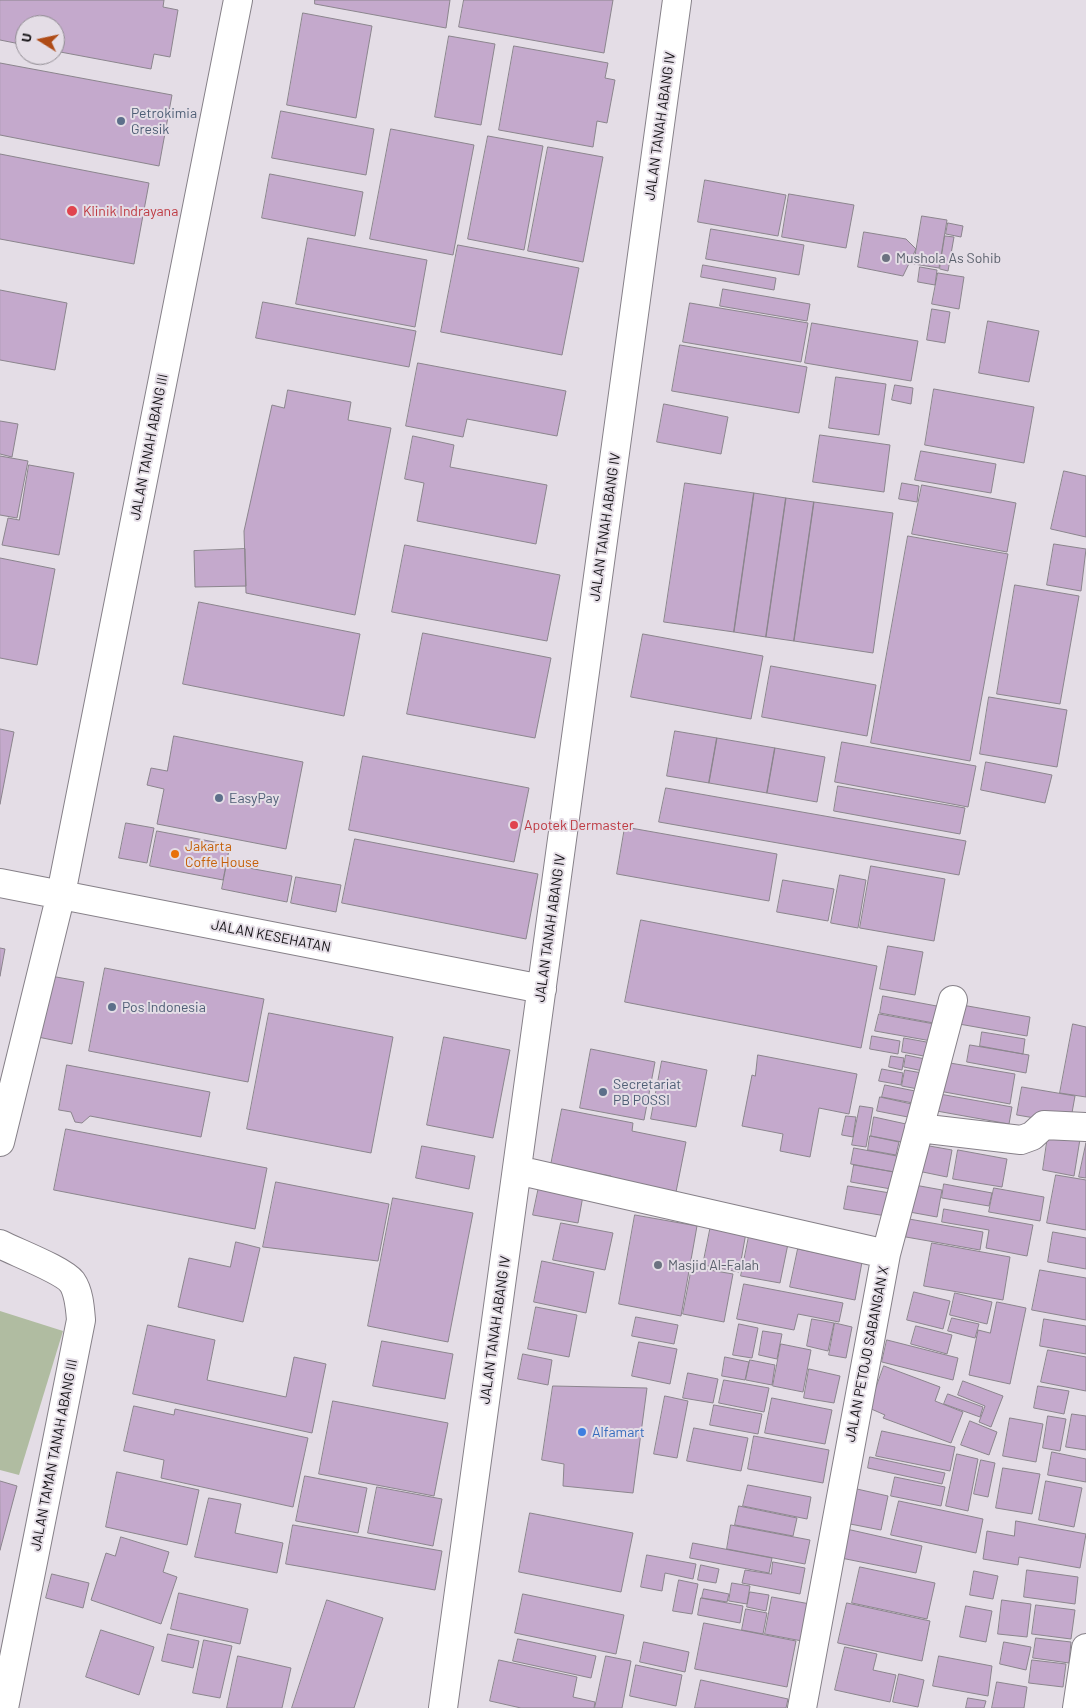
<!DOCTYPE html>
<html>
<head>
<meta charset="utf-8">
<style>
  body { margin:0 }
  #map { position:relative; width:1086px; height:1708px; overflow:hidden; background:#e4dde6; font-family:Barlow,sans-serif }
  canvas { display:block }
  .north { position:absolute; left:15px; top:15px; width:50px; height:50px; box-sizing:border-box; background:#e4dde6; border:1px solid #908b92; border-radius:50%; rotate:280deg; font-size:14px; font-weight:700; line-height:20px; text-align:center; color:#131114 }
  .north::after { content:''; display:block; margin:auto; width:18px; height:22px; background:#af4b16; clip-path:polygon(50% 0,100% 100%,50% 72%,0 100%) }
</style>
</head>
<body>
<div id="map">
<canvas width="1086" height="1708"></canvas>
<div class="north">U</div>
</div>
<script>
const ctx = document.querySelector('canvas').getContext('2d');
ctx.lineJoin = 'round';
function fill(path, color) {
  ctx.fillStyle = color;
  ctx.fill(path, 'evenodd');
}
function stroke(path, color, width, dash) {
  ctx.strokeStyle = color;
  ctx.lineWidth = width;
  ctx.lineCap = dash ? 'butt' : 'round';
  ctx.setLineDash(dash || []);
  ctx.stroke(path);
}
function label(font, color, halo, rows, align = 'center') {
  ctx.font = font + ' Barlow,sans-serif';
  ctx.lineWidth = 4;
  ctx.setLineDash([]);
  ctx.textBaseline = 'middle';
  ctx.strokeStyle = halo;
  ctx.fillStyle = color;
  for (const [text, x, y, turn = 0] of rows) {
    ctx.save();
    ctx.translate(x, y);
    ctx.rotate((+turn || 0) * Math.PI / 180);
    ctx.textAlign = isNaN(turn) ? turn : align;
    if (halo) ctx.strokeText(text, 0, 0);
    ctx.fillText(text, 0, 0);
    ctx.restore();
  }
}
const green = new Path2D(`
  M0,1311L63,1331L19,1475L0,1470Z`);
const building = new Path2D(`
  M0,0H164L163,7L178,10L170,57L154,54L151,69L55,51V25H25V45L0,40Z
  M315,0H450L446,28L315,4Z
  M464,0H613L604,53L459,27Z
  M303,13L372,26L356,118L287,105Z
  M449,36L495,44L481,125L435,117Z
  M514,46L608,63L605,78L615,80L607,123L597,121L593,147L499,130Z
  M0,63L172,95L159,166L0,135Z
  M281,111L374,129L366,175L272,158Z
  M391,129L474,145L453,255L370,239Z
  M488,136L543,146L524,250L468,239Z
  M548,147L603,157L583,262L528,251Z
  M0,154L149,183L134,264L0,239Z
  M270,174L363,192L355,236L262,218Z
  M705,180L786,195L778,236L698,222Z
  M789,194L854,205L846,248L782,237Z
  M922,216L947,220L939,268L914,264Z
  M948,223L963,226L961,237L946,234Z
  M711,229L804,245L799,275L706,259Z
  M864,232L906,239L916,249L903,276L858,267Z
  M945,236L954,237L948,271L940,269Z
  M308,238L427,260L415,327L296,304Z
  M458,245L579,268L562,355L441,332Z
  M703,265L776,278L774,290L701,277Z
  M920,267L937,270L935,285L918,282Z
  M938,273L964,277L959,309L932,304Z
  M723,289L810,304L807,321L720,306Z
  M0,290L67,303L55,370L0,360Z
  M263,302L416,331L409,367L256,338Z
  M690,303L808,323L801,362L683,342Z
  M932,309L950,312L945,343L927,340Z
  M988,321L1039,331L1029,382L979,373Z
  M812,323L918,341L911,381L805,363Z
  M680,345L807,367L799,413L672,391Z
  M418,363L566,391L557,436L467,419L463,437L406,426Z
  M836,377L886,384L879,435L829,428Z
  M895,385L913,388L911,404L892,400Z
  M934,389L1034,407L1024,463L925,445Z
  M288,390L351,402L348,420L391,428L355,615L246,593L244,531L272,405L284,408Z
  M664,404L728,417L721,454L657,442Z
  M0,421L18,424L12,457L0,454Z
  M820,435L890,445L884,492L813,482Z
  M413,436L454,445L450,467L547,485L536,544L417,521L424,483L405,479Z
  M921,451L996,464L991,493L915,480Z
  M0,456L28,461L17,518L0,515Z
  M29,465L74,473L59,555L2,545L8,518L19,520Z
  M1064,471L1086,476V537L1051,529Z
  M685,483L754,493L734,632L664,622Z
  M902,483L919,486L917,502L899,499Z
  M922,485L1016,503L1007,552L912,534Z
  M754,493L786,498L766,637L734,632Z
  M786,498L814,502L794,641L766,637Z
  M814,502L893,513L873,653L794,641Z
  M908,536L1008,554L970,761L871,743Z
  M1054,544L1086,549L1081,591L1047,585Z
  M405,545L560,575L547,641L392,612Z
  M245,549L246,586L195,587L194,551Z
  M0,558L55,569L37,665L0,658Z
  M1015,585L1079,596L1060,704L997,694Z
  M199,602L360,634L344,716L183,684Z
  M423,633L551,658L535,738L407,714Z
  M643,634L763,656L751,719L631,697Z
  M771,666L876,685L867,736L762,717Z
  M989,697L1067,710L1057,767L980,754Z
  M0,729L14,732L0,804Z
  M675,731L717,738L709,783L667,776Z
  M174,736L303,762L286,849L157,824L164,789L147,785L151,768L167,771Z
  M717,738L775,748L767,793L709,783Z
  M842,742L976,766L968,807L835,782Z
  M775,748L825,757L817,802L767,793Z
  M363,756L529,788L514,862L349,830Z
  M986,762L1052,775L1045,803L981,790Z
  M838,786L965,808L960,834L834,811Z
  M666,788L966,841L959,875L659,822Z
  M126,823L154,828L147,863L119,858Z
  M625,827L777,854L769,901L617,874Z
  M157,831L230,845L223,880L150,866Z
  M355,839L538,874L526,939L342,903Z
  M227,864L292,876L287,902L222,889Z
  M871,866L945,879L934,941L860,928Z
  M840,875L866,880L858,928L831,923Z
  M296,877L341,885L336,912L291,903Z
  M783,880L834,889L828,921L777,912Z
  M641,920L877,966L861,1048L625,1002Z
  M888,946L923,952L915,995L880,989Z
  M0,948L5,949L0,976Z
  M105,968L264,999L248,1082L89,1051Z
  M45,975L84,982L72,1044L33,1036Z
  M883,996L942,1007L939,1024L880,1013Z
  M962,1005L1030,1017L1027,1036L959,1024Z
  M269,1013L393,1037L371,1153L247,1129Z
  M879,1014L940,1025L937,1042L875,1031Z
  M1073,1024L1086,1027V1097L1060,1093Z
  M982,1032L1025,1039L1023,1054L980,1046Z
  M872,1036L900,1041L898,1054L870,1049Z
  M444,1037L510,1050L493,1138L427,1125Z
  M904,1038L932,1043L929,1057L902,1052Z
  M970,1045L1029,1055L1026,1073L967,1062Z
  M591,1049L655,1062L644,1120L580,1108Z
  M758,1055L857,1074L849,1114L819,1108L810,1157L780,1151L783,1134L742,1126L752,1075L755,1076Z
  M906,1055L925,1059L923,1071L904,1067Z
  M891,1056L904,1058L902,1070L889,1067Z
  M662,1061L707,1070L696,1127L651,1119Z
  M944,1062L1015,1074L1010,1104L939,1091Z
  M67,1065L210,1092L201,1137L90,1116L82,1123L75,1122L71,1112L59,1110Z
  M882,1069L903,1073L901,1085L879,1081Z
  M905,1070L922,1073L918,1089L902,1086Z
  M885,1085L920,1092L918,1104L882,1097Z
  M1022,1087L1075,1096L1070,1124L1017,1115Z
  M934,1093L1012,1107L1009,1124L931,1110Z
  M880,1097L916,1105L913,1118L877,1111Z
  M860,1106L873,1108L866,1147L852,1145Z
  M562,1109L633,1123L632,1131L686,1142L675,1197L609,1185L611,1176L551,1165Z
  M846,1116L856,1117L853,1137L842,1135Z
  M874,1117L906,1124L902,1142L871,1136Z
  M66,1129L267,1168L255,1229L54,1190Z
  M1048,1135L1080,1139L1074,1176L1043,1170Z
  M870,1136L899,1142L896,1155L868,1150Z
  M1086,1143V1178L1079,1177Z
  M918,1144L952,1150L947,1177L913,1170Z
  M422,1146L475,1156L469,1189L416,1178Z
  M854,1148L897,1156L894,1172L851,1164Z
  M958,1150L1007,1159L1002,1187L953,1179Z
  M854,1165L894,1172L891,1189L851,1182Z
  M1056,1175L1086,1180V1230L1047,1223Z
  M541,1177L585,1185L578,1223L533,1215Z
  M276,1182L389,1204L378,1261L263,1247Z
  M909,1184L942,1190L937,1217L904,1211Z
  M944,1184L992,1193L989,1206L942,1198Z
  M848,1186L890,1193L886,1216L844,1209Z
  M994,1188L1044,1197L1040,1221L989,1212Z
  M393,1198L473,1213L448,1342L368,1326Z
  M944,1209L1033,1225L1027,1256L986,1248L989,1230L942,1222Z
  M635,1215L697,1226L681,1316L619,1304Z
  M909,1219L983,1232L980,1250L906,1237Z
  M712,1220L747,1227L739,1272L703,1265Z
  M561,1223L613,1233L605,1270L553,1260Z
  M751,1226L790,1234L780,1283L741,1276Z
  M1053,1232L1086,1238V1269L1048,1262Z
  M236,1242L260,1248L243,1322L178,1307L189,1258L230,1267Z
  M932,1243L1010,1257L1003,1300L924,1286Z
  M798,1249L862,1262L855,1300L790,1287Z
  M542,1261L594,1272L586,1313L534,1302Z
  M692,1267L733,1274L724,1322L683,1314Z
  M1040,1270L1086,1278V1320L1032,1310Z
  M744,1284L843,1303L839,1322L798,1314L794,1330L737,1319Z
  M914,1292L950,1301L943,1329L907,1320Z
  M955,1293L992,1302L987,1324L950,1315Z
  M997,1302L1026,1308L1010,1384L969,1375L978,1330L990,1333Z
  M536,1307L577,1315L569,1357L528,1349Z
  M636,1317L678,1325L674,1344L632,1336Z
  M952,1318L979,1324L975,1338L948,1331Z
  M812,1319L834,1323L828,1351L807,1346Z
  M1044,1319L1086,1326V1354L1040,1346Z
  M835,1323L852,1327L846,1358L829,1355Z
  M739,1324L758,1328L752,1358L733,1355Z
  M148,1325L215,1340L207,1380L286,1397L294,1357L326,1364L312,1433L133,1394Z
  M916,1326L952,1335L947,1354L911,1344Z
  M763,1331L782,1334L777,1359L759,1355Z
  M887,1340L958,1358L953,1380L882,1362Z
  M382,1341L453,1354L445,1399L373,1386Z
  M639,1342L677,1349L670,1384L632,1376Z
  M781,1344L811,1350L803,1392L773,1386Z
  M1048,1350L1086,1357V1391L1041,1382Z
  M523,1354L552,1360L548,1385L518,1379Z
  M725,1357L749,1362L745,1380L722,1376Z
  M750,1360L775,1365L772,1385L746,1380Z
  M884,1366L940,1387L935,1401L963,1412L951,1443L883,1418L885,1415L869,1408Z
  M809,1369L840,1376L834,1403L804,1398Z
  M688,1373L718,1379L713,1403L683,1398Z
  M724,1380L769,1388L764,1412L719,1403Z
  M963,1381L1003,1396L991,1427L979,1422L985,1406L958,1395Z
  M553,1386L647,1388L633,1493L563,1486L564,1464L542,1460Z
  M1038,1386L1069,1391L1064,1414L1034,1408Z
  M948,1394L983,1407L980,1417L944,1404Z
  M665,1396L688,1401L677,1458L654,1454Z
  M772,1398L832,1410L825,1444L765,1433Z
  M333,1401L448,1423L434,1496L319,1474Z
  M714,1405L762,1414L758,1434L710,1425Z
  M134,1406L174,1415L175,1409L308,1438L293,1507L161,1478L164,1460L124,1451Z
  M1072,1414L1086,1416V1450L1066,1447Z
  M1048,1416L1066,1419L1060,1451L1043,1448Z
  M1010,1418L1043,1424L1036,1462L1003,1456Z
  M970,1421L997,1432L989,1455L961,1445Z
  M694,1428L748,1438L741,1471L687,1461Z
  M882,1431L955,1447L950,1471L876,1456Z
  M754,1436L829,1450L823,1483L748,1469Z
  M1052,1452L1086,1459V1482L1048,1475Z
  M957,1454L978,1459L968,1511L946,1506Z
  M870,1457L945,1473L942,1484L868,1468Z
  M981,1460L995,1463L988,1497L974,1494Z
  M1003,1468L1040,1474L1032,1514L996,1508Z
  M117,1472L199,1490L187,1545L106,1527Z
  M305,1476L367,1488L358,1533L296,1521Z
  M895,1477L945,1487L941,1506L891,1496Z
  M0,1481L17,1486L0,1550Z
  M1046,1481L1082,1488L1074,1527L1039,1520Z
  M748,1485L811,1497L807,1519L743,1506Z
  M377,1487L442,1499L433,1546L368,1533Z
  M848,1487L888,1496L881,1530L840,1522Z
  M209,1498L241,1504L235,1533L283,1543L277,1573L195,1557Z
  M899,1501L983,1519L976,1553L891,1535Z
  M739,1506L797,1518L793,1536L735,1525Z
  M530,1513L633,1533L621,1592L519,1572Z
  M1016,1521L1086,1534L1080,1568L1019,1557L1018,1565L983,1559L987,1531L1014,1536Z
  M293,1525L442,1551L435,1590L286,1564Z
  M731,1525L810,1540L805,1564L727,1549Z
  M842,1528L922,1546L916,1573L836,1557Z
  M121,1537L169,1552L163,1572L177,1577L161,1624L91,1600L106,1553L115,1556Z
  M693,1543L772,1558L769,1573L690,1558Z
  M647,1555L696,1564L693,1579L665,1573L662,1591L641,1587Z
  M773,1562L805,1568L800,1594L742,1583L745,1570L771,1574Z
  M701,1565L719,1569L716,1583L698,1580Z
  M860,1567L935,1583L927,1619L852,1603Z
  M1027,1570L1078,1577L1075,1604L1024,1597Z
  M974,1571L998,1576L993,1599L970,1595Z
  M52,1574L89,1583L83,1608L46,1598Z
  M679,1580L698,1584L692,1614L673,1611Z
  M732,1583L750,1586L747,1604L729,1601Z
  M704,1589L729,1594L727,1602L702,1598Z
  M750,1592L769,1595L766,1611L747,1607Z
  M179,1593L248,1609L240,1644L171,1629Z
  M523,1594L624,1615L616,1654L515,1633Z
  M772,1597L810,1604L802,1641L765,1634Z
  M701,1598L743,1606L740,1623L698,1615Z
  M327,1600L383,1618L354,1708H292Z
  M1002,1600L1031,1604L1027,1637L998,1634Z
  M847,1603L930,1621L922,1661L838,1643Z
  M1036,1605L1075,1610L1071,1639L1032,1634Z
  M966,1606L992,1611L986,1642L960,1637Z
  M746,1609L767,1613L763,1634L742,1630Z
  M704,1623L796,1641L787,1687L695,1669Z
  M101,1630L154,1647L139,1695L86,1677Z
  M168,1634L199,1641L193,1668L162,1661Z
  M1036,1638L1071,1642L1069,1663L1033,1658Z
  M518,1639L596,1656L591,1678L513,1661Z
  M204,1640L232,1646L220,1698L193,1693Z
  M644,1642L689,1652L685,1672L640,1662Z
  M1004,1642L1031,1647L1026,1670L1000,1664Z
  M845,1647L877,1654L873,1670L896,1675L890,1702L835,1690Z
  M238,1656L291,1668L282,1708H227Z
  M606,1656L631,1661L622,1708H595Z
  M939,1656L992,1666L988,1696L933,1686Z
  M499,1660L577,1677L573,1697L595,1702L594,1708H521L490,1701Z
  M1032,1660L1066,1664L1063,1687L1029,1683Z
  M636,1665L682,1675L676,1706L630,1696Z
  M899,1674L924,1680L918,1707L893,1702Z
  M701,1680L788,1699L786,1708H695Z
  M997,1682L1027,1687L1024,1708H992Z
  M968,1698L986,1701L984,1708H966Z`);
const minor = new Path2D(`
  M0,883L542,989
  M919,1128L1021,1140L1032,1136L1044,1125L1086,1127
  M0,1142L61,894L238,0
  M517,1170L886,1254
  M0,1244C15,1252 63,1270 72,1282C79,1292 80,1308 81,1320L4,1708
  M443,1708L677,0
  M802,1708L886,1254L953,1000
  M1077,1708L1086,1648`);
const markers = [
  [121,121,5,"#5c6f8a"],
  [72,211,6,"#e0444e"],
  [886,258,5,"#6b7280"],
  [219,798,5,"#5c6f8a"],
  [514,825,5,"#e0444e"],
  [175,854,5,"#e8710a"],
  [112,1007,5,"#5c6f8a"],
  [603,1092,5,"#5c6f8a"],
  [658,1265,5,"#6b7280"],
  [582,1432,5,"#3f7fe0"]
];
const serviceNames = [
  ["Petrokimia",131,113],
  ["Gresik",131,129],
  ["EasyPay",229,798],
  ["Pos Indonesia",122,1007],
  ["Secretariat",613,1084],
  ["PB POSSI",613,1100]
];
const streetNames = [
  ["JALAN TANAH ABANG IV",660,126,-82],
  ["JALAN TANAH ABANG III",149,447,-79],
  ["JALAN TANAH ABANG IV",605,527,-82],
  ["JALAN TANAH ABANG IV",550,928,-82],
  ["JALAN KESEHATAN",271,936,11],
  ["JALAN TANAH ABANG IV",495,1330,-82],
  ["JALAN PETOJO SABANGAN X",867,1354,-79],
  ["JALAN TAMAN TANAH ABANG III",54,1455,-79]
];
const healthNames = [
  ["Klinik Indrayana",83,211],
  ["Apotek Dermaster",524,825]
];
const worshipNames = [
  ["Mushola As Sohib",896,258],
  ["Masjid Al-Falah",668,1265]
];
const foodNames = [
  ["Jakarta",185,846],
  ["Coffe House",185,862]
];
const shopNames = [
  ["Alfamart",592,1432]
];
fill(green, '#b0bca1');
fill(building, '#c4a9cc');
stroke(building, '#8b858d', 1);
stroke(minor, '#868088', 30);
stroke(minor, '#fff', 28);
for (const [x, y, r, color] of markers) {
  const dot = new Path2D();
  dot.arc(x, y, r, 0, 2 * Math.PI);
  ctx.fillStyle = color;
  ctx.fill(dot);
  stroke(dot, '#e4dde6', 2);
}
label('14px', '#4e5e75', '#e4dde6', serviceNames, 'left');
label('14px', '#131114', '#e4dde6', streetNames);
label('14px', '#be3a42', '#e4dde6', healthNames, 'left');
label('14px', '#5b616d', '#e4dde6', worshipNames, 'left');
label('14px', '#c56008', '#e4dde6', foodNames, 'left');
label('14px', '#366cbe', '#e4dde6', shopNames, 'left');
</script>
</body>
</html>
